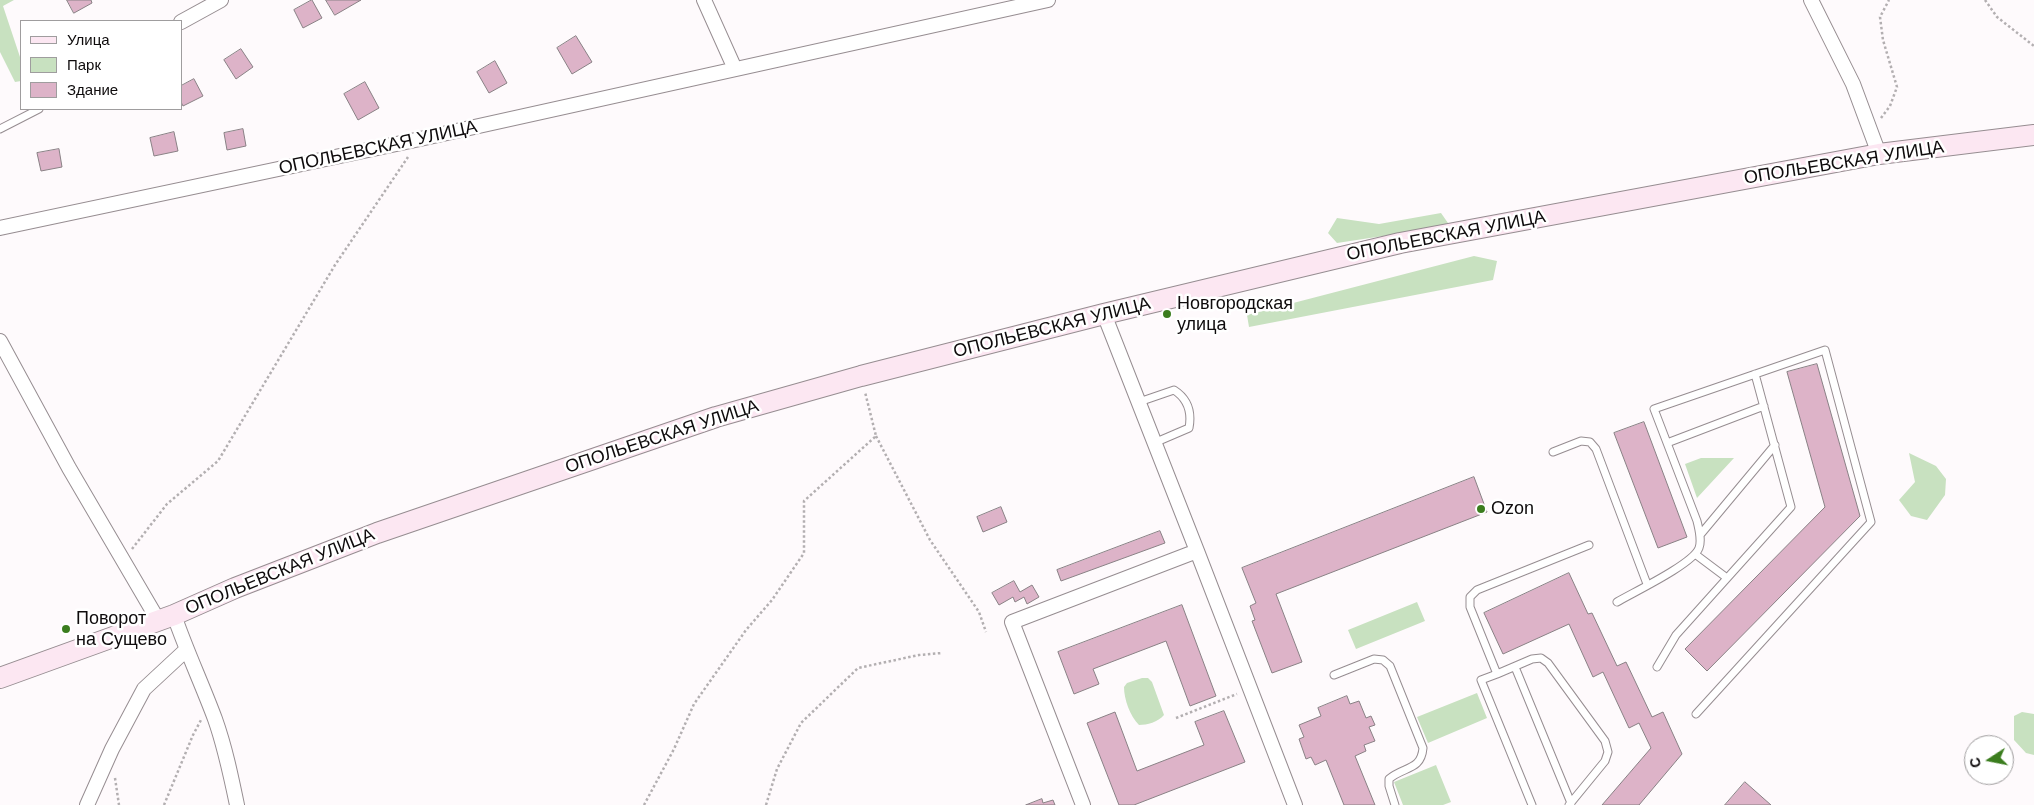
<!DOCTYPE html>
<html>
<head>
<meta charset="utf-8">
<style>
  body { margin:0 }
  #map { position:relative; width:2034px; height:805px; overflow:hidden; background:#fefafc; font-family:Helvetica,sans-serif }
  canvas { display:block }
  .legend { position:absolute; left:20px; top:20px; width:162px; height:90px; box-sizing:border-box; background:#fff; border:1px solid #9f9d9e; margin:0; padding:6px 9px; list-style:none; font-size:15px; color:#0e0b0c }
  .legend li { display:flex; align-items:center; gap:10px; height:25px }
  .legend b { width:25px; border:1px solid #9f9d9e }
  .north { position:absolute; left:1964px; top:735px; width:50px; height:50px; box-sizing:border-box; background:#fff; border:1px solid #9f9d9e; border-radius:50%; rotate:259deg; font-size:14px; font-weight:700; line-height:20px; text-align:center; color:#0e0b0c }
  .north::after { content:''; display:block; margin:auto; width:18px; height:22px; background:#3b7d1e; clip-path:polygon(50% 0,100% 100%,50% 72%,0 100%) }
</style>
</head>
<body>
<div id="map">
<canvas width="2034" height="805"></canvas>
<ul class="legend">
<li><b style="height:6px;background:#fce7f2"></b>Улица</li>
<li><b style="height:14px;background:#c8e1c0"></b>Парк</li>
<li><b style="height:14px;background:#ddb3c8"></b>Здание</li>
</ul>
<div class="north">С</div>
</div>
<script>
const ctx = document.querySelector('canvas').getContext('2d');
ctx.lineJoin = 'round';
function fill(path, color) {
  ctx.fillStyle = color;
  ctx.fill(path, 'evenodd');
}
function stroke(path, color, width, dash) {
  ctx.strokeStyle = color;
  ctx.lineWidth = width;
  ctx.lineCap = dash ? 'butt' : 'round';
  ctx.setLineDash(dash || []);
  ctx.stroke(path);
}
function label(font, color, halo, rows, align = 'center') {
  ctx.font = font + ' Helvetica,sans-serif';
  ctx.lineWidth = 5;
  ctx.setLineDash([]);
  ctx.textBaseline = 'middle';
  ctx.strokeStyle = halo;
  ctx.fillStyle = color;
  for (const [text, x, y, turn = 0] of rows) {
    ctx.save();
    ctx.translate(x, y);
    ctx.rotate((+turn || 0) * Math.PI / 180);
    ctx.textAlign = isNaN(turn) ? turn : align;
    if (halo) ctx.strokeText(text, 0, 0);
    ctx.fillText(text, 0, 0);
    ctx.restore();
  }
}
const green = new Path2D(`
  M0,0H14L3,6L21,60V81L15,82L0,52Z
  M1441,213L1448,223L1436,228L1337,243L1328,233L1337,218L1379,224Z
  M1474,256L1497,261L1493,280L1249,327L1247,315Z
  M1909,453L1936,466L1946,479L1945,495L1927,520L1911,516L1899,500L1915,482Z
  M1701,458H1734L1697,498L1685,464Z
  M1417,602L1425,621L1356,649L1348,630Z
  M1142,678H1148L1152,682L1164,715C1158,722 1147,725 1139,725C1130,716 1124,699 1124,687L1127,683Z
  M1477,693L1487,718L1428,743L1417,717Z
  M2022,712L2034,714V755L2026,753L2014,740V716Z
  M1436,765L1451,802L1443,805H1403L1394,782Z`);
const building = new Path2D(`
  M67,0H91L92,3L74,13Z
  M312,0L322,18L303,28L294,10Z
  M326,0H361L335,15Z
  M576,36L592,62L572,74L557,48Z
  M241,49L253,67L236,79L224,60Z
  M495,61L507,83L489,93L477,72Z
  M194,79L203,96L183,106L181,102V86Z
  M365,82L379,108L358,120L344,94Z
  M243,129L246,146L227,150L224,133Z
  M174,132L178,151L154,156L150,138Z
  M59,149L62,167L41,171L37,153Z
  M1817,364L1860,516L1707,671L1685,649L1825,507L1787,372Z
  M1644,422L1687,537L1658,548L1614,433Z
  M1474,477L1487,512L1276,594L1302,662L1272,673L1252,621L1255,620L1250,606L1256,603L1242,568Z
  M1001,507L1007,522L983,532L977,517Z
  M1160,531L1165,543L1061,581L1057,570Z
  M1569,573L1588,614L1592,613L1617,666L1626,662L1652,717L1663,712L1682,754L1639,805H1602L1651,748L1639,723L1629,728L1603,672L1593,677L1569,624L1503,654L1484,613Z
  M1014,581L1020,592L1032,585L1039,597L1027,604L1024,597L1015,602L1013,597L999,605L992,593Z
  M1182,605L1216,696L1190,706L1166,641L1093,669L1099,684L1074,694L1058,652Z
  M1347,696L1350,704L1359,701L1366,718L1371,716L1375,725L1369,727L1375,741L1364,745L1366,751L1355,756L1375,805H1344L1326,760L1315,765L1311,757L1306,759L1299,739L1304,737L1299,725L1321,716L1318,708Z
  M1224,711L1245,762L1134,805H1119L1087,723L1115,712L1137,771L1204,745L1195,722Z
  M1745,782L1771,805H1725Z
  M1042,799L1043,803L1053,800L1055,805H1026Z`);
const path = new Path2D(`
  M1985,0L1997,17L2034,46
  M1881,118L1890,106L1897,87L1883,40L1880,17L1889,0
  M876,436L930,540L979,612L986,632
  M132,549L167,504L218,461L335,265L408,157
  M1176,718L1237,694
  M115,778L119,805
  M164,805L193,735L201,720
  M644,805L674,749L694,704L746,630L772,600L804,553V501L876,436L865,392
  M766,805L777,769L801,723L858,668L919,655L942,653`);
const lane = new Path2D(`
  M0,129L39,109
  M1139,402L1174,390C1188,399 1192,412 1189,428L1154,443
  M1667,443L1764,406
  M1553,452L1581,441L1590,442L1596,449L1647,584
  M1700,535L1775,445
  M1695,554L1727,578
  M1617,602C1634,592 1693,564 1699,548C1702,540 1699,530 1697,521L1654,409L1825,350L1871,522L1696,714
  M1515,667L1571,803
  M1657,667L1676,635L1791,507L1755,374
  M1497,674L1532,659L1541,658L1548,663L1605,741L1608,752L1605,761L1569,805
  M1334,675L1374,659L1383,660L1390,666L1423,748C1421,771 1404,766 1389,779V786L1395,805
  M1532,805L1481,680L1497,674L1470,607V597L1477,590L1589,545`);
const street = new Path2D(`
  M704,0L735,69
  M1811,0L1853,84L1879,154
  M181,22L221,0
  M0,228L420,139L1048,0
  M0,341L69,468L158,620
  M1197,551L1295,805
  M174,615C186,650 202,684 215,719C225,747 231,776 237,805
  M87,805L112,749L144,689L186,650
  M1083,805L1012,622L1197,551L1104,314`);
const secondary = new Path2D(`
  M0,678L174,615L235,588L377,533L716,417L861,376L1104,314L1400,243L1879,154L2034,135`);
const markers = [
  [1167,314,5,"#3b7d1e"],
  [1481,509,5,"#3b7d1e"],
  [66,629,5,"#3b7d1e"]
];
const streetNames = [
  ["ОПОЛЬЕВСКАЯ УЛИЦА",378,148,-12],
  ["ОПОЛЬЕВСКАЯ УЛИЦА",1844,163,-9],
  ["ОПОЛЬЕВСКАЯ УЛИЦА",1446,236,-11],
  ["ОПОЛЬЕВСКАЯ УЛИЦА",1052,328,-14],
  ["ОПОЛЬЕВСКАЯ УЛИЦА",662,437,-18],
  ["ОПОЛЬЕВСКАЯ УЛИЦА",280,572,-22]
];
const poiNames = [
  ["Новгородская",1177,304],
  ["улица",1177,325],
  ["Ozon",1491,509],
  ["Поворот",76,619],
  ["на Сущево",76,640]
];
fill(green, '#c8e1c0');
fill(building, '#ddb3c8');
stroke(building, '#898185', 1);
stroke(lane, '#968d91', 9);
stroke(street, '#968d91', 16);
stroke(secondary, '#968d91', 22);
stroke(path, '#b3afb1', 2.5, [2.5, 2.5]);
stroke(lane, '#fff', 7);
stroke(street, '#fff', 14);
stroke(secondary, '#fce7f2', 20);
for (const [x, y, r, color] of markers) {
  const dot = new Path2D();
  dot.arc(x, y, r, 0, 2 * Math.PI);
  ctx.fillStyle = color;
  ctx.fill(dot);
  stroke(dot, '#fff', 2);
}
label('18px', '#0e0b0c', '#fff', streetNames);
label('18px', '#0e0b0c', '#fff', poiNames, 'left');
</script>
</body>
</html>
